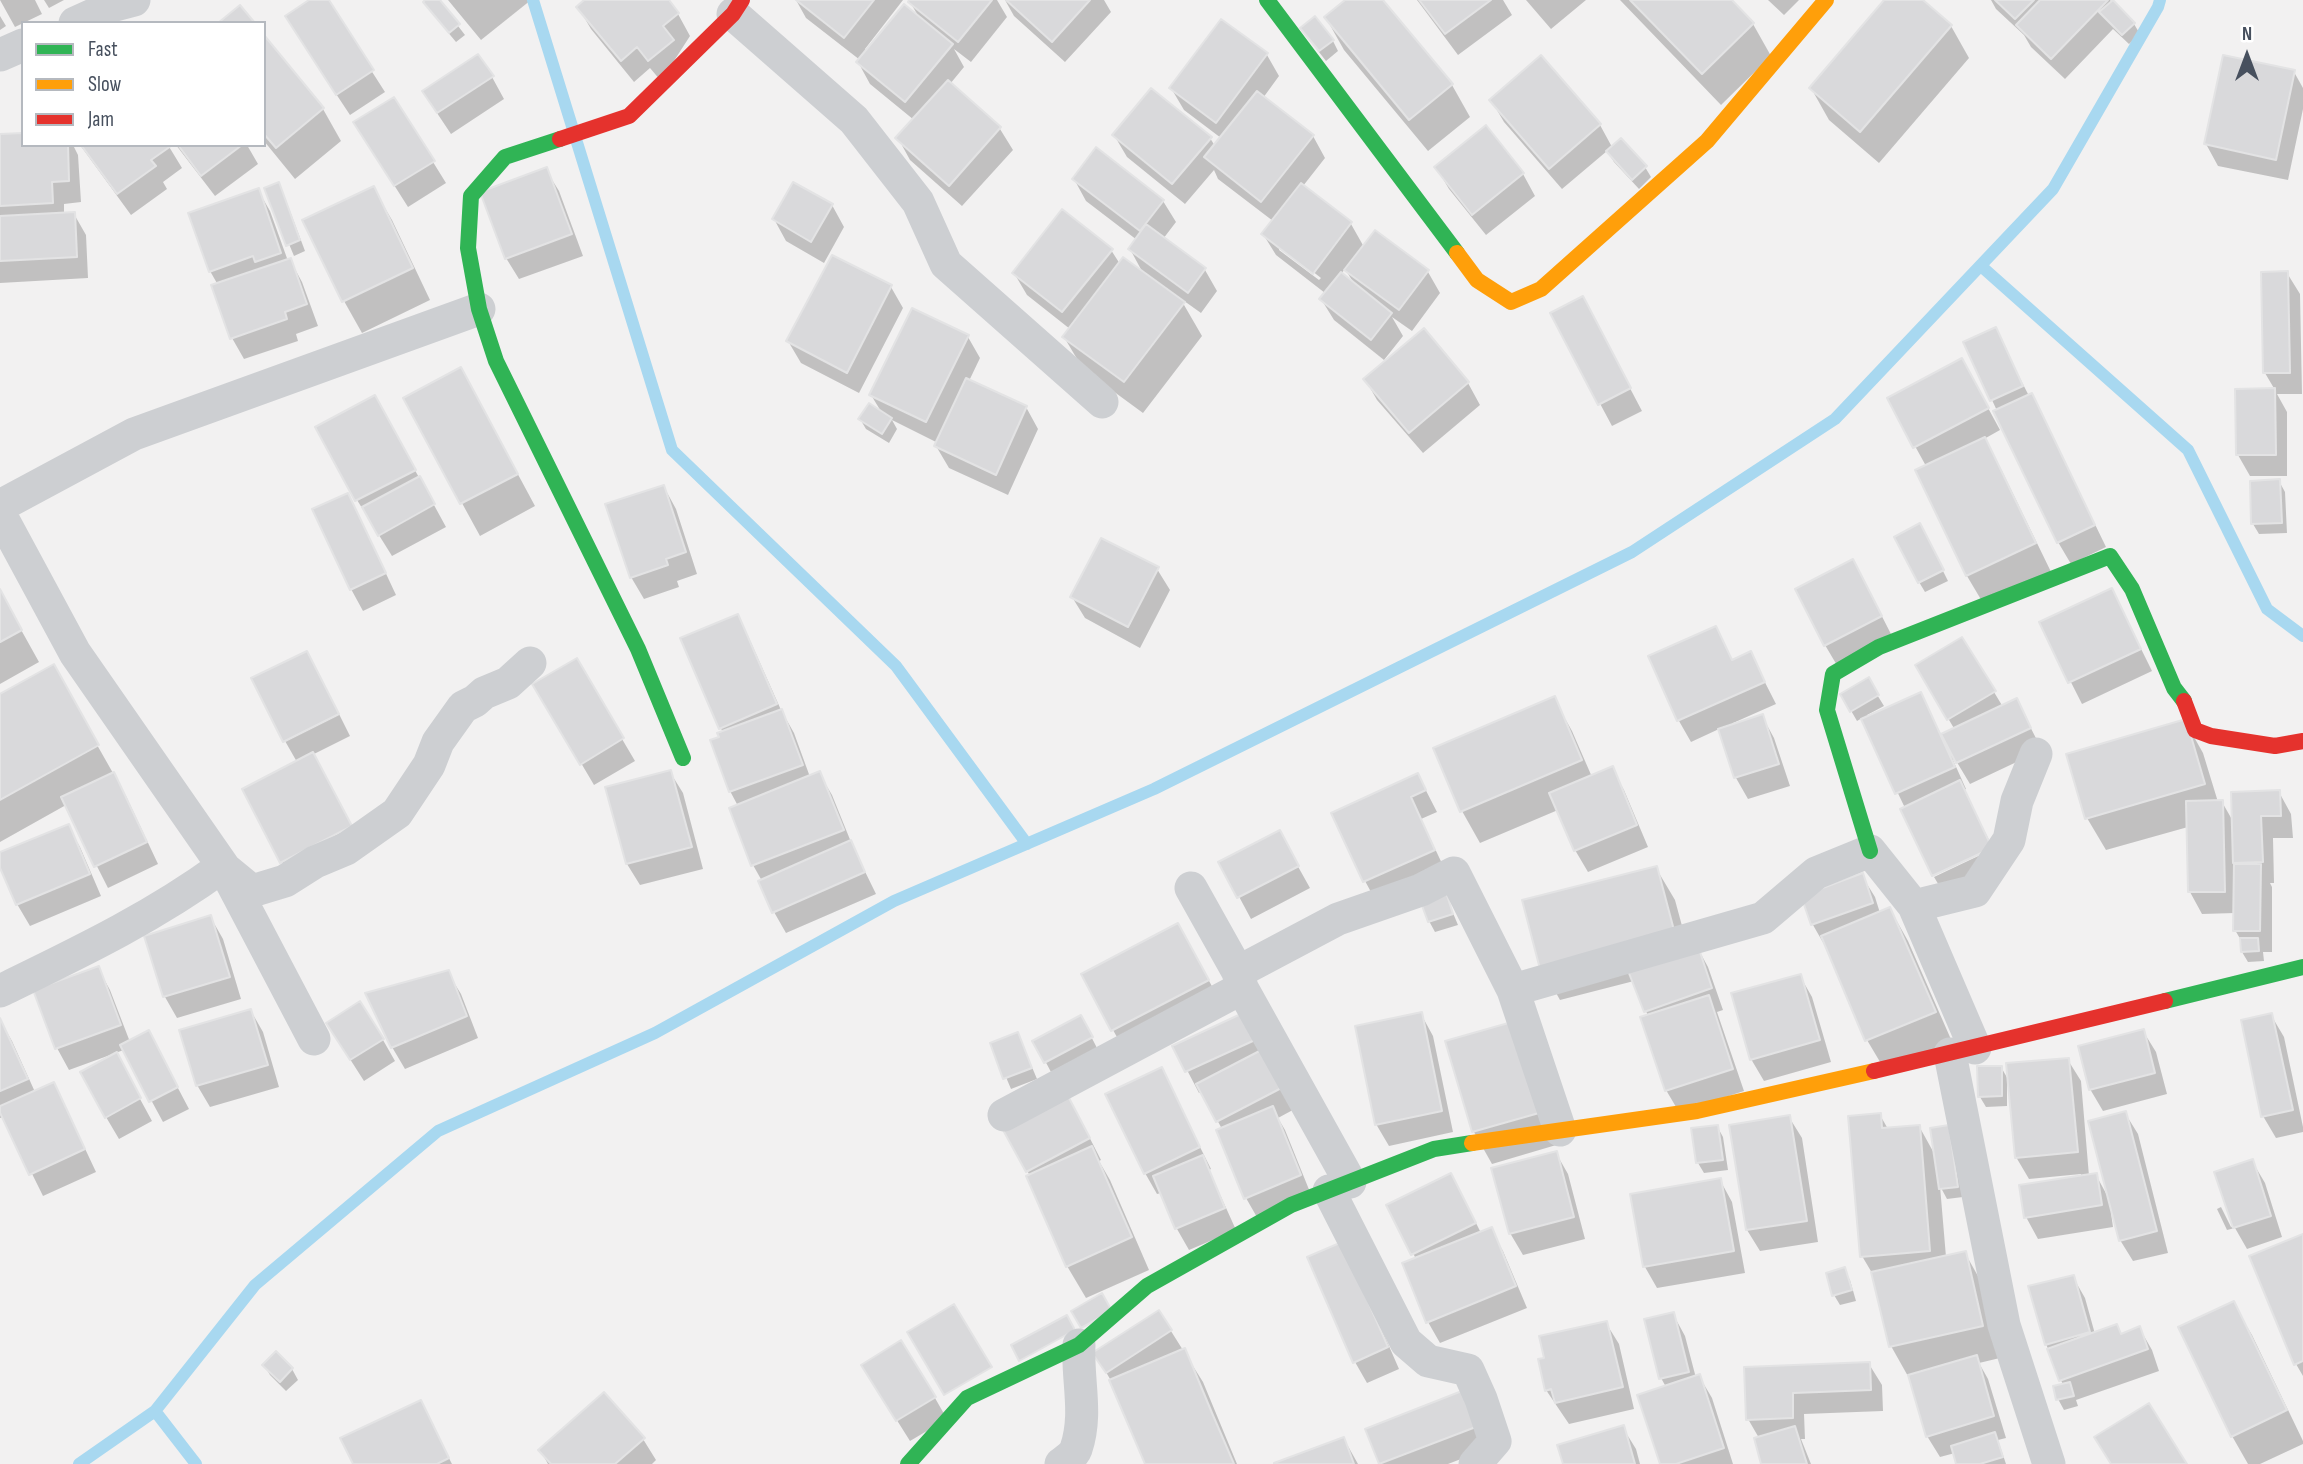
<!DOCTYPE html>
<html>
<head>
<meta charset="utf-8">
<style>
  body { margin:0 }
  #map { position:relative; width:2303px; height:1464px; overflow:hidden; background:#f2f1f1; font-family:"Sofia Sans Condensed",sans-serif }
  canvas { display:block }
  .legend { position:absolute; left:21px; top:21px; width:245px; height:126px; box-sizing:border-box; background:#fff; border:2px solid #b5b9bf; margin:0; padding:9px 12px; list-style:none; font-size:21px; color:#47505e }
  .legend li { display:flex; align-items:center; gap:14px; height:35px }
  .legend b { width:35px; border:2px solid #b5b9bf }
  .north { position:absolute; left:2212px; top:21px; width:70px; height:70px; -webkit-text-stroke:5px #fff; paint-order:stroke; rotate:0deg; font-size:19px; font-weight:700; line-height:28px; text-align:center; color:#47505e }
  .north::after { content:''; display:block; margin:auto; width:24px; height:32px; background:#47505e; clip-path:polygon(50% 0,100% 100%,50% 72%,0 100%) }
</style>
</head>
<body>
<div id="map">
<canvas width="2303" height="1464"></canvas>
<ul class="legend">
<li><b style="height:9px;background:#30b455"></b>Fast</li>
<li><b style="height:9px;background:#ff9f0a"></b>Slow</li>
<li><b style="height:9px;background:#e5322d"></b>Jam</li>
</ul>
<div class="north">N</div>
</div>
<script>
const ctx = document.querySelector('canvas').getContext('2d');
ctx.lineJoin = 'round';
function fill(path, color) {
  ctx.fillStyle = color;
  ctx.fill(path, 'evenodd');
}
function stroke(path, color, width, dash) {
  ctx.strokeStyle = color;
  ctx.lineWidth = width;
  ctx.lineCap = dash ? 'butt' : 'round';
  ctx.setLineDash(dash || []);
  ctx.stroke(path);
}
const shadow = new Path2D(`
  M0,0H35L42,14L15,27Z
  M44,0H64L49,8Z
  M312,0H326L385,92L350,115L299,38Z
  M427,0H438L465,35L456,42L431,12L425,2Z
  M448,0H531L481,40Z
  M587,0H666L678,14L690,36L661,81L650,68L634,82L591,29L578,7Z
  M796,0H903L865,49L867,51L920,19L910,2L911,0H997L1007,17L971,62L954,49L964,67L950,84L1000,129L1013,150L962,206L910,160L898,138L914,120L870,84L858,62L860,60L806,18Z
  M1005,0H1104L1111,12L1065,62L1014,16Z
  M1347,0H1381L1452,85L1470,117L1428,151L1344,50L1326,18Z
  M1417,0H1503L1512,15L1458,55Z
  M1526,0H1586L1551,29Z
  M1620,0H1729L1753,24L1771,56L1721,105Z
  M1768,0H1799L1784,15Z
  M1886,0H1920L1951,26L1969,58L1879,163L1829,120L1811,88Z
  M1991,0H2110L2134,24L2140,34L2129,44L2113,29L2065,79L2031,47L2024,35L1996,9Z
  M0,16L6,26L0,30Z
  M264,37L323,109L341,141L295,179L264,141Z
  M1308,38L1333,41L1338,51L1326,61Z
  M1267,55L1279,76L1263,98L1313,136L1325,158L1303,186L1351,224L1364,247L1428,272L1440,293L1412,331L1392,317L1403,336L1384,360L1334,320L1321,299L1325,293L1276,255L1263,234L1273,221L1218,179L1214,170L1185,204L1127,157L1114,135L1210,138L1215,146L1221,138L1184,110L1171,88ZM1279,245L1321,278L1319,280L1279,250ZM1345,269L1355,285L1341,274Z
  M2294,72L2303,88V109L2288,180L2218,166L2206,144Z
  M492,77L504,99L451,134L437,113Z
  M1491,100L1600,125L1612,147L1645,167L1651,177L1639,189L1614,162L1607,151L1562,189L1504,122Z
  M1486,128L1523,174L1535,196L1486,235L1449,189L1436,167Z
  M0,136L23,145H73L78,155L81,202L64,204V214H74L86,235L88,278L0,283Z
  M368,144L433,162L446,183L408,207Z
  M80,145H168L182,168L163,182L167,189L131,215Z
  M176,145H247L258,164L215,196Z
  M546,170L559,191L583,256L519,279L506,258Z
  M1074,179L1163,201L1176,222L1163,239L1205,270L1217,291L1201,313L1180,298L1202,336L1143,413L1083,369L1064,337L1070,329L1027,295L1014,273L1111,250L1120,264L1144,275L1130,249L1137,240L1086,201Z
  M278,185L284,195L305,251L294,256L266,189Z
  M373,188L392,220L430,300L362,333L344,301Z
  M258,190L270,211L288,261L290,260L302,282L318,326L296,334L298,341L244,359L232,338L218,285L210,271Z
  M832,205L844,227L824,263L786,241L774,219Z
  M2287,273L2300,294L2302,394H2277L2287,412V476H2250L2238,455L2275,390L2265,373Z
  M891,287L903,308L859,393L801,363L788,341Z
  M1552,314L1594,320L1642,411L1612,426Z
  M1995,329L2029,396L2031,395L2043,417L2106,547L2071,564L2058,542L1992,400Z
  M1423,330L1468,383L1480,405L1423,453L1377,400L1365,379Z
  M968,337L980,358L969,381L1026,407L1038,429L1008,495L949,468L936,446L938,443L892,420L897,429L889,443L866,429L860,419L882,413L871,395Z
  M1974,382L2000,430L1984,439L2002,471L2053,576L1986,608L1967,576L1917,470L1926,466L1889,399Z
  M405,399L479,402L535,506L480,536Z
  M387,419L446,527L392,556L357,500L317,428Z
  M2279,481L2285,492L2287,533L2259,534L2253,524Z
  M664,487L676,509L697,574L677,581L679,587L644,599L631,577Z
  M347,495L359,516L396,595L363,611L351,589Z
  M1925,535L1948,581L1925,592L1919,582Z
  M1157,569L1170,590L1140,648L1085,618L1072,597Z
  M1865,583L1893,638L1838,667L1825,645Z
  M2112,590L2152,671L2082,704L2041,623Z
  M0,592L39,662L0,684Z
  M737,616L749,638L781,710L794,733L810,777L819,773L832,795L853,847L876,894L786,933L774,912L762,881L753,865L731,809L738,806L730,791L721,738L723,733L682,639Z
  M1716,628L1733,661L1750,653L1776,704L1733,723L1734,726L1762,716L1774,738L1790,786L1748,799L1736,778L1719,729L1691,742L1679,721L1650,657Z
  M1962,639L2003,707L2017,701L2042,750L1970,784L1955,759L1953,760L1966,789L1964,790L1992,846L1905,808L1862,718L1857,721L1842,695L1868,680L1884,706L1867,715L1868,718L1920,694L1942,736L1955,730L1917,666Z
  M576,661L635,761L594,785L535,685Z
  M319,674L350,736L312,755L362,848L294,884L244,790L297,762L285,741Z
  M0,696L71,699L126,796L158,864L108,888L66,805L0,842Z
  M1554,699L1572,731L1592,777L1612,768L1624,790L1648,847L1588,872L1575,850L1558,810L1480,843L1462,811Z
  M2185,721L2203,753L2218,802H2222L2234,823L2279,792L2291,814L2293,838H2273L2274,883H2270L2272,887V952H2263L2264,961L2248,962L2242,952V942L2235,930V913L2202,914L2190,892L2188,827L2106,850L2087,818Z
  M670,772L683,793L703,869L640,885L627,864Z
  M1418,775L1437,812L1421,819L1446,872L1377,903L1365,881L1334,813Z
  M68,826L80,847L101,896L30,926L17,904L0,864V854Z
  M1993,849L1946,897L1934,877Z
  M1291,854L1310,888L1251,919L1221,863Z
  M1656,868L1675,900L1688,948L1696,945L1708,967L1723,1010L1717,1012L1744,1091L1679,1112L1666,1090L1648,1016L1634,981L1560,1000L1542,968Z
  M1862,876L1875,897L1880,913L1890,909L1908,941L1953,1044L1886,1072L1867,1040L1827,945L1825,946L1813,925L1803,897Z
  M1445,894L1458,925L1435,932L1429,921Z
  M211,918L223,939L241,999L177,1018L165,997L146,938Z
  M1196,957L1226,1012L1131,1062L1113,1030Z
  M98,968L110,990L130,1042L160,1054L189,1109L163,1122L124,1050L115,1053L152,1121L119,1139L106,1117L113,1054L69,1070L57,1048L36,991Z
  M448,973L461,994L478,1038L405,1069L392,1047Z
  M1800,976L1812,997L1831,1062L1764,1081L1751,1059Z
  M251,1011L263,1032L279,1087L210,1107L197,1085Z
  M1421,1014L1433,1036L1453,1132L1389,1146L1376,1124Z
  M1242,1015L1302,1105L1278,1118L1285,1130L1312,1197L1258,1219L1246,1198L1222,1129L1202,1092L1199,1093L1175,1047Z
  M2271,1015L2284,1037L2303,1127V1132L2276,1138L2263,1116Z
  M1081,1017L1097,1048L1051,1072L1035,1042Z
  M0,1020L12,1041L35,1092L53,1084L65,1106L96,1172L43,1196L4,1117L0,1118Z
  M1518,1022L1563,1143L1492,1164L1474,1132Z
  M2143,1031L2156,1052L2167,1094L2103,1111L2090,1089Z
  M1018,1034L1037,1079L1011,1089L992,1044Z
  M383,1040L395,1061L364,1081L341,1045Z
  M2068,1060L2081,1081L2089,1176L2096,1175L2108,1197L2125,1113L2138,1134L2168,1253L2133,1261L2120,1240L2114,1213H2111L2113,1227L2038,1239L2026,1217L2081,1177V1174L2029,1179L2016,1157Z
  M2001,1067L2009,1081H2007V1106L1986,1107L1980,1097Z
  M1161,1069L1211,1169L1209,1170L1236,1230L1189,1250L1177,1229L1161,1193L1157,1194L1145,1173Z
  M1880,1115L1888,1129L1919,1126L1935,1155L1948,1126L1963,1197L1947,1199L1940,1186L1946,1257L1965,1253L1983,1285L2000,1358L1979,1363L1988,1379L2006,1438L1998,1440L2006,1464H1958L1955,1453L1940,1457L1927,1436L1909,1378L1891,1346L1875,1278L1862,1256Z
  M1789,1117L1802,1138L1818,1242L1760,1251L1747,1230Z
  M1080,1119L1101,1160L1099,1161L1110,1180L1149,1270L1086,1298L1067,1266L1030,1176L1006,1131Z
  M1717,1126L1723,1137L1728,1170L1704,1173L1698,1163Z
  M1556,1153L1568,1174L1585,1239L1523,1255L1510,1233Z
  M2252,1161L2265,1183L2282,1237L2247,1249L2235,1228L2227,1230L2217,1209L2221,1207L2231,1227L2234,1226Z
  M1720,1180L1732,1202L1745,1273L1657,1288L1645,1267L1632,1195Z
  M1463,1197L1481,1233L1491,1229L1503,1251L1527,1308L1440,1343L1428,1322L1416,1259L1389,1206Z
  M2303,1236V1376L2296,1364Z
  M1354,1266L1399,1369L1367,1383L1355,1362Z
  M1844,1270L1850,1280L1856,1301L1840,1305L1834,1295Z
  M2073,1277L2085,1298L2095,1334L2117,1326L2122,1335L2140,1329L2152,1350L2159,1371L2076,1400L2078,1406L2064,1410L2058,1399L2063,1385L2046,1344Z
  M2233,1303L2252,1335L2303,1441V1444L2260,1464H2248L2232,1436L2180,1328Z
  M1159,1312L1203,1382L1237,1464H1146L1110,1379L1095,1353Z
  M1673,1314L1685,1336L1696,1378L1699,1376L1712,1398L1733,1464H1662L1666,1387L1661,1378Z
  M1606,1323L1619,1344L1634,1409L1569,1424L1546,1390Z
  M276,1353L292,1369L298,1380L286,1391L270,1375L264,1365Z
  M1869,1364L1882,1385L1883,1411L1804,1414L1805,1439H1801L1811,1464H1763L1759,1438L1748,1419L1746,1369Z
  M876,1387L935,1398L947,1419L910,1441Z
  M1466,1391L1492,1447L1448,1464H1381L1368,1430Z
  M420,1402L452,1464H355Z
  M1623,1428L1636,1449L1640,1464H1565Z
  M643,1439L656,1460L652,1464H548L540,1450Z
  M1344,1439L1358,1464H1276Z`);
const stream = new Path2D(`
  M533,0L672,450L896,666L1027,844
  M1981,266L2188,450L2267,609L2303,636
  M155,1411L196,1464
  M79,1464L155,1411L255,1285L438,1131L655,1033L894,901L1154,789L1632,552L1835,419L2053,189L2158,7L2160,0`);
const building = new Path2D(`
  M309,0H329L374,70L336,95L285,16Z
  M425,0H440L460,24L449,33L423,2Z
  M584,0H669L679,13L663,26L674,40L648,61L637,47L621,61L576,7Z
  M796,0H874L844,38Z
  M909,0H992L958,42L908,2Z
  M1006,0H1090L1052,42Z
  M1345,0H1383L1453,84L1409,120L1324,17Z
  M1419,0H1491L1445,34Z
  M1630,0H1732L1754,23L1702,74Z
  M1884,0H1923L1952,25L1860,132L1809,88Z
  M1995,0H2034L2015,19Z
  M2040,0H2108L2051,59L2016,25Z
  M2113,0L2135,23L2122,35L2099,12Z
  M904,4L953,44L905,102L856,62Z
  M240,5L255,23H218Z
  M1315,16L1334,40L1319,51L1300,28Z
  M1221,19L1268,53L1216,123L1169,88Z
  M264,35L324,108L276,148L264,134Z
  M478,54L494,76L437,113L422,91Z
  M1541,55L1601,124L1549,169L1489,100Z
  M2223,55L2295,70L2276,160L2204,144Z
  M948,80L1001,127L949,186L895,138Z
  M1151,88L1212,137L1172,184L1112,135Z
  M1257,91L1314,135L1261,202L1204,157Z
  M394,97L435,161L394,186L353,122Z
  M1486,125L1524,173L1472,215L1434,167Z
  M23,133V145H68L69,181L52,182L53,203L0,206V134Z
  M1621,138L1647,166L1632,180L1606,151Z
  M81,145H170L171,146L151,160L156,166L117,194Z
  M178,145H242L201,176Z
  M1096,147L1164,200L1140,231L1072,179Z
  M547,167L572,234L505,259L480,192Z
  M279,182L300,240L286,246L264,188Z
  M793,182L833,204L811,242L772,219Z
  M1301,183L1352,222L1313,274L1261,234Z
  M374,186L413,268L342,302L302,220Z
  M259,188L281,253L255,262L253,256L209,272L188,213Z
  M1062,209L1113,249L1062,312L1012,273Z
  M75,212L77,257L0,261V216Z
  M1146,224L1206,268L1188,293L1128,249Z
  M1375,230L1429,270L1399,310L1344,270Z
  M832,255L892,285L847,373L786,341Z
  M1123,257L1185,302L1124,382L1062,337Z
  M291,258L307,304L285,312L287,319L230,339L211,285Z
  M2288,271L2290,373H2263L2261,272Z
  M1341,272L1392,313L1371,340L1319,299Z
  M1583,296L1631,388L1598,405L1550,313Z
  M912,308L969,335L926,422L869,395Z
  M1996,327L2023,386L1990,401L1963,342Z
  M1424,328L1469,382L1409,433L1363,379Z
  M1962,358L1989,408L1913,448L1887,398Z
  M461,367L518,474L460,504L403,398Z
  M966,378L1027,406L996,475L934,446Z
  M2275,388L2276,455H2236L2235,389Z
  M2032,393L2095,525L2057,543L1993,411Z
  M375,395L416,470L355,501L315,427Z
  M869,403L892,418L882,434L858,419Z
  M1985,437L2036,543L1966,576L1915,470Z
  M420,476L435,504L378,536L362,507Z
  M2280,479L2282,523L2251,524L2250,481Z
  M664,485L686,552L666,559L668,565L630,578L605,504Z
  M348,493L386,573L350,590L312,509Z
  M1920,523L1944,570L1918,583L1894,537Z
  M1101,538L1159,567L1128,627L1070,597Z
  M1853,559L1882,616L1824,646L1795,589Z
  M2112,588L2141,649L2068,683L2039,622Z
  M0,589L22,630L0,642Z
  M738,614L777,704L719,729L680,638Z
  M1716,626L1732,660L1751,651L1765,682L1677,721L1648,656Z
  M1962,637L1996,691L1947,720L1915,665Z
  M307,651L339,714L283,742L251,678Z
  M577,658L624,738L580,765L532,684Z
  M54,664L99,745L0,800V694Z
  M1869,677L1879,695L1850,712L1840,694Z
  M1921,692L1955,767L1895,794L1861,719Z
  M1555,696L1582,760L1460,812L1433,748Z
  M2017,698L2031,728L1956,763L1941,734Z
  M782,709L803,765L729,792L710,740L719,737L717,733Z
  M1763,714L1779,764L1734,778L1718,729Z
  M2186,719L2205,784L2085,819L2066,754Z
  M313,752L352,826L280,863L242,789Z
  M1613,766L1637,825L1574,851L1549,793Z
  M671,770L692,847L626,864L605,787Z
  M820,771L844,830L751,866L729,808Z
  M114,772L147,842L94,867L61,797Z
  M1418,773L1426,790L1411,797L1435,850L1363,882L1331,813Z
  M1960,780L1992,848L1932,876L1900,809Z
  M2280,790L2281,816H2261L2263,862L2233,863L2231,792Z
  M2223,800L2225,892H2188L2186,801Z
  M69,824L90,874L16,905L0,868V852Z
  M1280,830L1299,866L1237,898L1218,862Z
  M851,840L865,872L772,913L758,881Z
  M2234,864H2261L2260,931H2233Z
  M1657,866L1675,934L1540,969L1522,900Z
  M1863,873L1873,903L1811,925L1801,896Z
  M1446,892L1453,914L1428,922L1420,900Z
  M1890,907L1936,1012L1865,1041L1821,936Z
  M211,915L230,977L163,997L144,936Z
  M1178,923L1209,980L1111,1031L1081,974Z
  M2240,938H2258L2259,951L2241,952Z
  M1697,943L1712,988L1644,1012L1627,968Z
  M99,966L121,1025L55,1049L33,990Z
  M449,970L467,1016L391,1048L365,993Z
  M1801,974L1820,1040L1750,1060L1731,993Z
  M1709,995L1733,1069L1665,1091L1640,1017Z
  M360,1001L384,1039L350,1060L326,1023Z
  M251,1009L268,1065L196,1086L179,1030Z
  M1422,1012L1442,1111L1375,1125L1355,1026Z
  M1243,1013L1255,1040L1185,1072L1172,1046Z
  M2272,1013L2293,1110L2261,1117L2241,1020Z
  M1081,1015L1093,1037L1044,1063L1032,1041Z
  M0,1018L28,1079L0,1091Z
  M1519,1020L1546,1111L1472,1132L1445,1041Z
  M2144,1029L2155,1073L2089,1090L2078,1046Z
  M149,1030L178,1087L149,1102L120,1045Z
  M1018,1032L1032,1068L1003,1079L990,1043Z
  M1271,1045L1291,1083L1216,1122L1196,1084Z
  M117,1052L141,1098L105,1118L80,1072Z
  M2069,1058L2078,1152L2015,1158L2006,1063Z
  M1977,1066H2002V1096L1978,1097Z
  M1162,1067L1200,1147L1144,1174L1105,1094Z
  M54,1082L85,1149L29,1175L0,1113V1106Z
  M1068,1096L1090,1138L1026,1172L1003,1130Z
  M1273,1106L1301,1175L1244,1199L1216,1130Z
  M2126,1111L2157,1231L2119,1241L2088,1121Z
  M1881,1113L1882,1128L1920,1125L1930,1251L1860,1257L1848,1116Z
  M1790,1115L1807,1221L1746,1230L1729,1125Z
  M1718,1125L1723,1160L1696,1163L1691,1128Z
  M1949,1125L1958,1187L1939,1189L1930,1128Z
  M1092,1146L1132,1237L1066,1267L1026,1176Z
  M1557,1151L1574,1217L1509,1234L1491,1168Z
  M1203,1155L1225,1208L1175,1229L1153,1176Z
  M2253,1159L2271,1216L2233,1228L2214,1172Z
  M1451,1173L1476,1223L1411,1255L1386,1205Z
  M2097,1173L2102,1205L2024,1218L2019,1185Z
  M1721,1178L1734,1251L1643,1267L1630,1194Z
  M1492,1227L1516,1286L1426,1323L1402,1263Z
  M2303,1234V1361L2294,1365L2249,1256Z
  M1342,1242L1388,1347L1353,1363L1307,1257Z
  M1966,1251L1983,1326L1889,1347L1871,1272Z
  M1845,1267L1852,1290L1832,1296L1826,1273Z
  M2074,1275L2090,1332L2045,1345L2028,1286Z
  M1102,1293L1112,1311L1081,1328L1071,1311Z
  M2234,1301L2287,1410L2231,1437L2178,1327Z
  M954,1304L992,1367L944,1395L907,1332Z
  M1159,1310L1172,1330L1106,1373L1092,1353Z
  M1674,1312L1689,1372L1659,1379L1644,1319Z
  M1067,1315L1075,1330L1019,1361L1011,1345Z
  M1607,1321L1623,1387L1555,1403L1551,1389L1545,1391L1538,1359L1544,1358L1539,1336Z
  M2117,1324L2121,1334L2140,1326L2148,1349L2059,1381L2047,1349Z
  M901,1340L936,1397L896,1421L861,1365Z
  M1185,1348L1212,1413L1234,1464H1145L1109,1380Z
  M276,1351L293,1368L280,1382L262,1365Z
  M1977,1355L1994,1416L1926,1437L1908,1375Z
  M1870,1362L1871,1390L1793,1393V1418L1746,1420L1744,1367Z
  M1700,1374L1724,1448L1676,1464H1660L1637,1395Z
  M2070,1382L2074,1396L2056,1400L2053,1386Z
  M1467,1389L1481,1425L1379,1464L1365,1429Z
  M604,1392L645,1438L615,1464H551L538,1450Z
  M421,1400L449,1458L437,1464H353L340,1438Z
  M2149,1403L2187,1464H2111L2094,1437Z
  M1624,1425L1635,1464H1563L1557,1445Z
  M1795,1426L1807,1464H1761L1754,1438Z
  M1995,1432L2003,1457L1980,1464H1956L1951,1446Z
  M1344,1437L1354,1464H1274V1463Z`);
const street = new Path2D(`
  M733,14L854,120L918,202L946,264L1102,402
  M75,23L115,5L134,0
  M0,55L23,45
  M0,506L134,434L479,309
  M0,514L75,653L223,866L314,1039
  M224,868L252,891L285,881L315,862L346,849L397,813L429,765L438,742L463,707L475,701L484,693L508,683L530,663
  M1191,888L1238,972L1242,988L1350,1182
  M1914,906L1975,1048
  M1238,972L1338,919L1421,890L1454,873L1513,990L1560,1130
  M1513,990L1763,918L1816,873L1870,851L1914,906L1975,891L2009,840L2017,801L2036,754
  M0,991C78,953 152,918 223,866
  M1950,1054L2004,1325L2049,1464
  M1004,1115L1242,988
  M1329,1191L1406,1342L1428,1361L1468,1370L1481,1399L1495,1441L1475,1464
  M1061,1464C1066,1460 1074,1455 1076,1449C1088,1414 1077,1380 1079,1345`);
const fast = new Path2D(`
  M1267,0L1457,253
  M560,139L505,157L471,196L468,248L479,309L496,361L638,649L683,758
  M1870,851L1827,710L1833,674L1879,647L2110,556L2132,589L2174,688L2184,701
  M2165,1001L2303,967
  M908,1464L967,1398L1079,1345L1147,1286L1291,1205L1434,1149L1472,1143`);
const slow = new Path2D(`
  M1457,253L1477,280L1511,302L1541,289L1707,141L1826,0
  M1472,1143L1697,1111L1874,1071`);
const jam = new Path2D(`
  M560,139L629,116L733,14L742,0
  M2184,701L2195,730L2211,736L2275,746L2303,741
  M1874,1071L2165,1001`);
fill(shadow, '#0003');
stroke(stream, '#a8d8f0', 12);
fill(building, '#d9d9db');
stroke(building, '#e3e3e4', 2);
stroke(street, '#cdcfd2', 33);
stroke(fast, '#30b455', 16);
stroke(slow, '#ff9f0a', 16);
stroke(jam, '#e5322d', 16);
</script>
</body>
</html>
